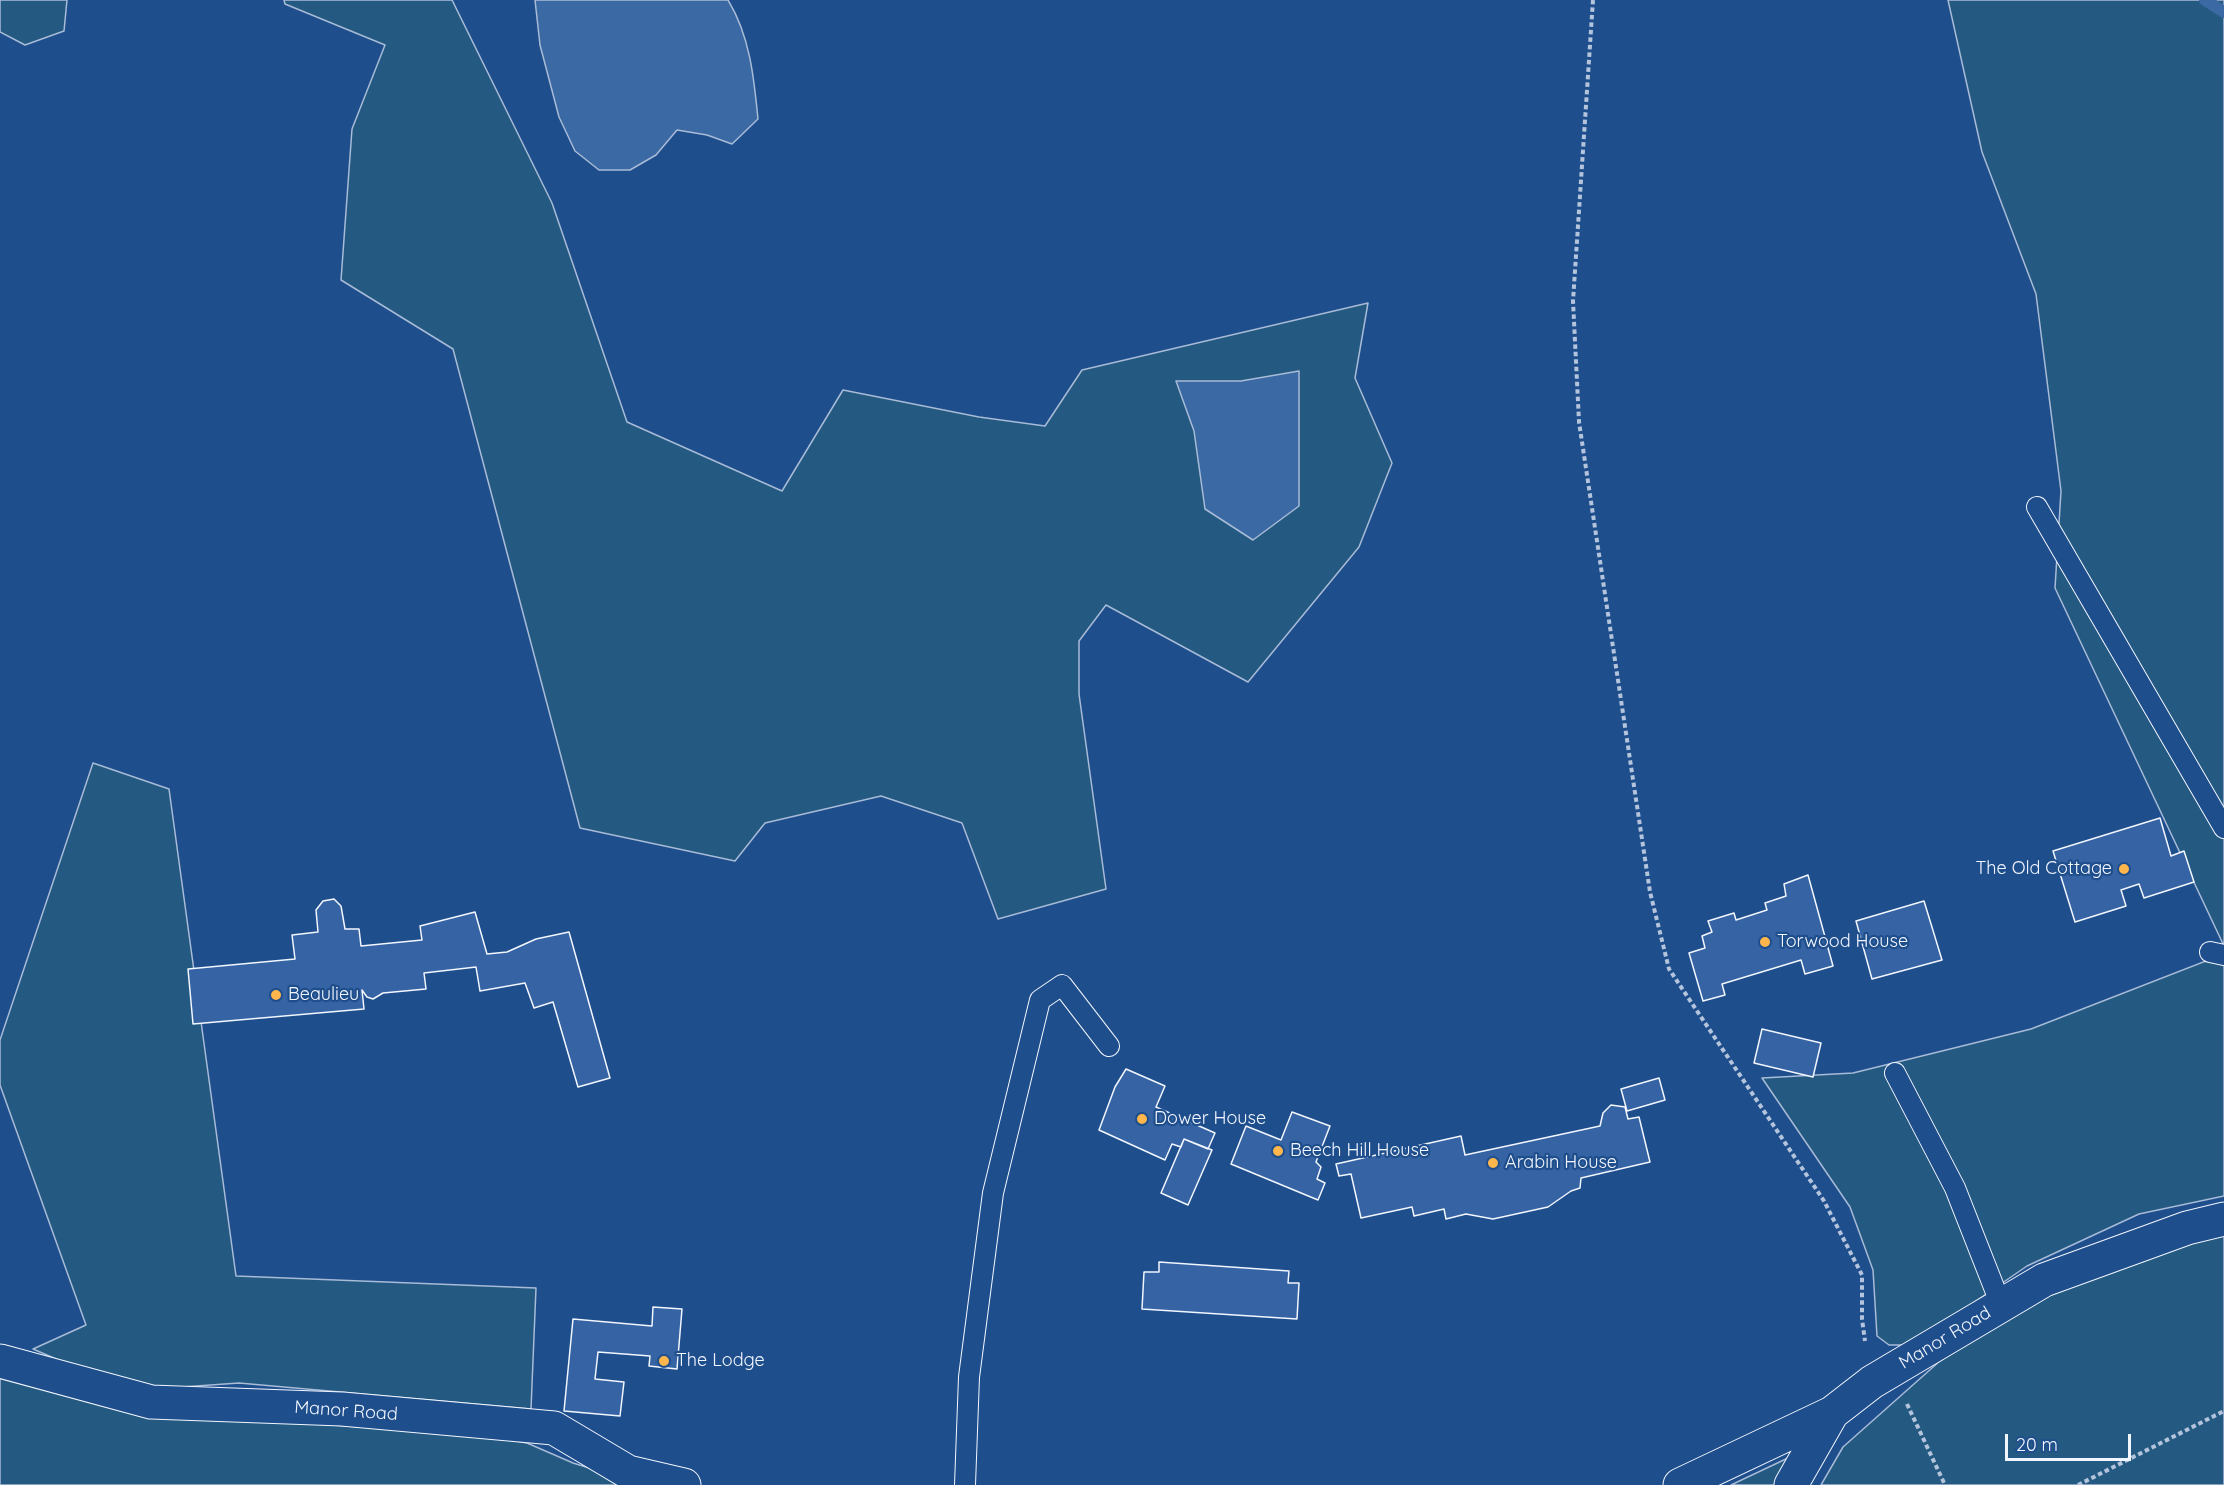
<!DOCTYPE html>
<html>
<head>
<meta charset="utf-8">
<style>
  body { margin:0 }
  #map { position:relative; width:2224px; height:1485px; overflow:hidden; background:#1f4e8c; font-family:Quicksand,sans-serif }
  canvas { display:block }
  .scale { position:absolute; left:2005px; top:1434px; width:126px; height:27px; box-sizing:border-box; border:3px solid #f2f6ff; border-top:0; padding-left:8px; font-size:18px; line-height:21px; white-space:nowrap; color:#f2f6ff; -webkit-text-stroke:4px #1f4e8c; paint-order:stroke }
</style>
</head>
<body>
<div id="map">
<canvas width="2224" height="1485"></canvas>
<div class="scale">20 m</div>
</div>
<script>
const ctx = document.querySelector('canvas').getContext('2d');
ctx.lineJoin = 'round';
function fill(path, color) {
  ctx.fillStyle = color;
  ctx.fill(path, 'evenodd');
}
function stroke(path, color, width, dash) {
  ctx.strokeStyle = color;
  ctx.lineWidth = width;
  ctx.lineCap = dash ? 'butt' : 'round';
  ctx.setLineDash(dash || []);
  ctx.stroke(path);
}
function label(font, color, halo, rows, align = 'center') {
  ctx.font = font + ' Quicksand,sans-serif';
  ctx.lineWidth = 4.5;
  ctx.setLineDash([]);
  ctx.textBaseline = 'middle';
  ctx.strokeStyle = halo;
  ctx.fillStyle = color;
  for (const [text, x, y, turn = 0] of rows) {
    ctx.save();
    ctx.translate(x, y);
    ctx.rotate((+turn || 0) * Math.PI / 180);
    ctx.textAlign = isNaN(turn) ? turn : align;
    if (halo) ctx.strokeText(text, 0, 0);
    ctx.fillText(text, 0, 0);
    ctx.restore();
  }
}
const green = new Path2D(`
  M0,0H67L64,31L25,45L0,32Z
  M284,0H452L552,203L627,422L782,491L843,390L979,417L1045,426L1082,370L1368,303L1355,378L1392,463L1359,547L1248,682L1106,605L1079,641V694L1106,889L998,919L962,823L881,796L765,823L735,861L580,828L453,349L341,280L352,129L385,45L285,4Z
  M1948,0H2224V946L2055,588L2061,491L2036,294L1982,152Z
  M93,763L169,789L236,1276L536,1288L531,1409L239,1383L168,1388L107,1381L33,1349L86,1325L0,1085V1040Z
  M2224,954V1196L2139,1214L2027,1266L1912,1345H1889L1877,1336L1873,1270L1850,1207L1762,1078L1853,1073L2031,1029Z
  M2224,1224V1485H1821L1843,1447L1941,1360L2091,1262Z
  M0,1376L196,1416L481,1435L527,1443L573,1463L644,1485H0Z
  M1788,1458L1775,1485H1731Z`);
const water = new Path2D(`
  M535,0H728C750,36 754,78 758,119L732,144L707,135L677,130L656,155L630,170H599L575,151L559,117L540,45Z
  M1299,371V506L1253,540L1205,509L1194,431L1176,381H1241Z`);
const stream = new Path2D(`
  M2205,0L2224,12`);
const building = new Path2D(`
  M2160,818L2171,856L2184,851L2194,882L2144,898L2139,884L2121,890L2126,906L2075,922L2053,851Z
  M1808,875L1833,966L1805,974L1801,960L1722,984L1725,995L1703,1001L1689,953L1705,948L1702,936L1712,932L1708,921L1734,913L1736,920L1767,910L1765,903L1786,896L1784,884Z
  M334,899L341,906L345,929H359L361,946L422,940L420,926L475,912L487,954L507,952L536,939L569,932L610,1078L578,1087L553,1002L534,1008L525,983L480,991L476,967L424,973L426,989L383,993L373,999L367,997L362,990L364,1009L193,1024L188,969L295,959L292,935L318,932L316,910L323,901Z
  M1924,901L1942,960L1872,979L1856,921Z
  M1762,1029L1821,1043L1813,1077L1754,1063Z
  M1126,1069L1165,1086L1156,1107L1215,1133L1208,1149L1184,1139L1181,1147L1172,1144L1165,1160L1099,1130L1115,1087Z
  M1659,1078L1665,1100L1627,1111L1621,1089Z
  M1611,1105L1625,1107L1628,1119L1639,1117L1650,1162L1581,1178L1580,1188L1571,1191L1548,1207L1493,1219L1466,1214L1446,1219L1444,1209L1414,1216L1412,1207L1361,1218L1351,1174L1339,1176L1336,1164L1461,1136L1465,1155L1600,1126L1603,1113Z
  M1292,1112L1330,1126L1316,1162L1321,1167L1317,1179L1325,1183L1318,1200L1231,1164L1246,1126L1281,1140Z
  M1184,1139L1212,1150L1188,1205L1161,1193Z
  M1159,1262L1289,1271L1288,1283H1299L1297,1319L1142,1309L1144,1272H1159Z
  M653,1307L682,1309L677,1369L649,1366L650,1356L598,1352L595,1379L624,1382L620,1416L564,1411L573,1319L652,1326Z`);
const path = new Path2D(`
  M1593,0L1573,301L1579,422L1650,892L1669,969L1824,1201L1862,1275V1319L1865,1341
  M1907,1404L1945,1485
  M2078,1485L2224,1411`);
const service = new Path2D(`
  M2037,507L2224,828
  M2210,952L2224,955
  M1895,1073L1955,1188L2001,1305
  M965,1485L969,1377L993,1193L1040,1000L1062,985L1109,1046`);
const minor = new Path2D(`
  M0,1361L151,1402L342,1409L554,1428L628,1472L684,1485
  M1680,1485L1832,1413L1872,1382L2044,1280L2187,1228L2224,1219
  M1791,1485L1832,1413`);
const markers = [
  [2124,869,6,"#ffb74d"],
  [1765,942,6,"#ffb74d"],
  [276,995,6,"#ffb74d"],
  [1142,1119,6,"#ffb74d"],
  [1278,1151,6,"#ffb74d"],
  [1493,1163,6,"#ffb74d"],
  [664,1361,6,"#ffb74d"]
];
const poiNames = [
  ["The Old Cottage",2112,869,"right"],
  ["Torwood House",1777,942],
  ["Beaulieu",288,995],
  ["Dower House",1154,1119],
  ["Beech Hill House",1290,1151],
  ["Arabin House",1505,1163],
  ["The Lodge",676,1361]
];
const streetNames = [
  ["Manor Road",1945,1338,-31],
  ["Manor Road",346,1411,4]
];
fill(green, '#245a82');
stroke(green, '#a8bbd7', 1.5);
fill(water, '#3b69a3');
stroke(water, '#a8bbd7', 1.5);
stroke(stream, '#3b69a3', 12);
fill(building, '#3563a3');
stroke(building, '#f2f6ff', 1.5);
stroke(service, '#f2f6ff', 22);
stroke(minor, '#f2f6ff', 35);
stroke(path, '#b3c4dc', 4, [4.5, 3]);
stroke(service, '#1f4e8c', 20);
stroke(minor, '#1f4e8c', 33);
for (const [x, y, r, color] of markers) {
  const dot = new Path2D();
  dot.arc(x, y, r, 0, 2 * Math.PI);
  ctx.fillStyle = color;
  ctx.fill(dot);
  stroke(dot, '#1f4e8c', 2);
}
label('18px', '#f2f6ff', '#1f4e8c', poiNames, 'left');
label('18px', '#f2f6ff', '#1f4e8c', streetNames);
</script>
</body>
</html>
